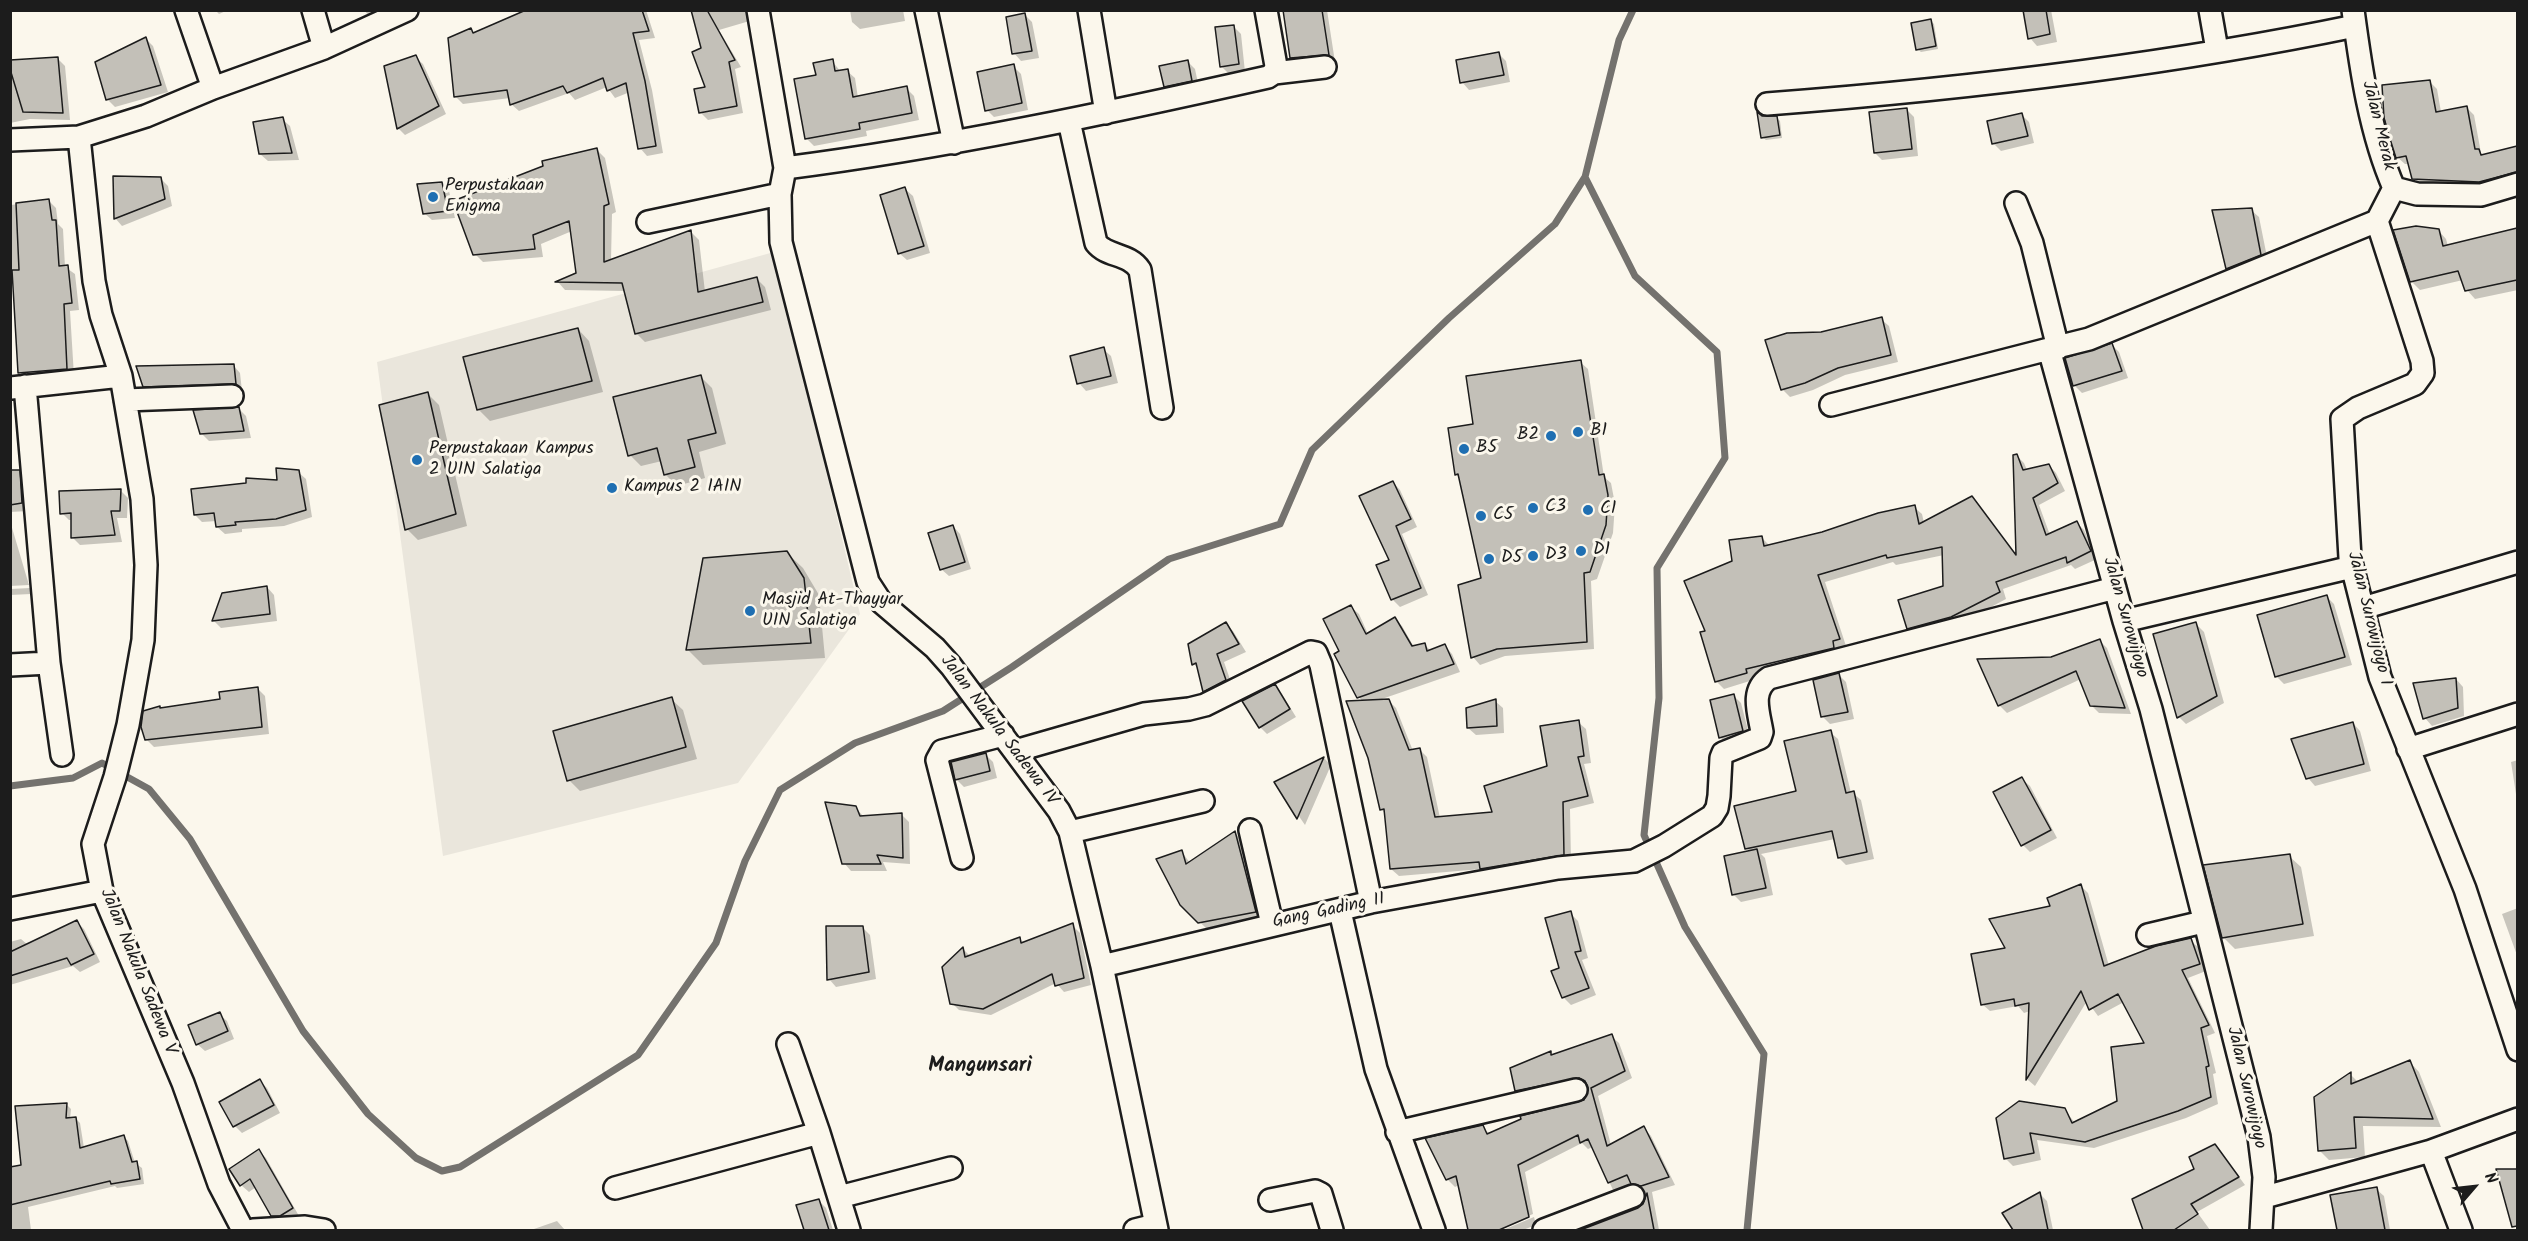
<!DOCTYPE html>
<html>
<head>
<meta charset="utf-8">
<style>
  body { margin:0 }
  #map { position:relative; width:2528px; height:1241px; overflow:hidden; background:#fbf7ec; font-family:Kalam,sans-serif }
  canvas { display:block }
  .frame { position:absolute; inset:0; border:12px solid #1c1c1c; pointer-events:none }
  .north { position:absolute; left:2444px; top:1157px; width:60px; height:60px; -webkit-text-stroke:4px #fbf7ec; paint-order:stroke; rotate:62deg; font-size:16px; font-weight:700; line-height:24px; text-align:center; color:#1c1c1c }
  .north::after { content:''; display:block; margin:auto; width:21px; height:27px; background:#1c1c1c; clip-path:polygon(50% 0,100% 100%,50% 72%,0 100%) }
</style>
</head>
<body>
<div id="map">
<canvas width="2528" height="1241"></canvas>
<div class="frame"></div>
<div class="north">N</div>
</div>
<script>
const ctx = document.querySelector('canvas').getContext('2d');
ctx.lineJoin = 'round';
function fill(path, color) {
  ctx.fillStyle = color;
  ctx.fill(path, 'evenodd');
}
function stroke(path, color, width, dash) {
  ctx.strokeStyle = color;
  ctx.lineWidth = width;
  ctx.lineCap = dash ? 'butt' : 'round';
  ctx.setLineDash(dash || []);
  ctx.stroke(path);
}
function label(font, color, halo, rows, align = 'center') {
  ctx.font = font + ' Kalam,sans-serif';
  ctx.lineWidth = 6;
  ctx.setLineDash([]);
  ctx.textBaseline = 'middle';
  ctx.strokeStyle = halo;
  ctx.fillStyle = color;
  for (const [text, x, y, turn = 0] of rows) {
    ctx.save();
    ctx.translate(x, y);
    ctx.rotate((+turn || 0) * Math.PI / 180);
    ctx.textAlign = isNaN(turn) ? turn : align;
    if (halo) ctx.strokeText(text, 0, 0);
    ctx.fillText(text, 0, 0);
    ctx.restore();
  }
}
const built = new Path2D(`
  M774,252L860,614L738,783L443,856L377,362Z`);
const shadow = new Path2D(`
  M215,10H228L219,14Z
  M364,10H394L374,22Z
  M530,10H646L655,38L639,40L652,90L663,153L647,156L640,148L630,92L615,98L607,87L575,100L569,93L519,111L511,104L510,98L463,104L456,97L471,29L475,34Z
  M692,10H754L753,20L719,30L741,67L735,69L743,113L708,120L700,112L707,89L703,49Z
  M850,10H903L905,21L860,29L852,22Z
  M1285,10H1327L1335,62L1299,65L1292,58Z
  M2025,10H2051L2057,42L2037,46L2030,38Z
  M1025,15L1032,22L1039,58L1021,61L1014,53Z
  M1931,21L1934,24L1938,49L1921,52L1917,49Z
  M1233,26L1241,34L1245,72L1229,74L1221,66Z
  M146,39L153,46L168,92L115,107L107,99Z
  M1499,54L1506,61L1510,82L1469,90L1462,82Z
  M415,57L423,64L446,114L405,135L398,128Z
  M57,58L65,66L70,120L30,119L10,123V77Z
  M832,61L841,72L847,71L855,78L858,98L906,88L914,96L919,120L866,131L867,136L814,146L806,138Z
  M1187,61L1195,69L1199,88L1173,94L1165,86Z
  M1013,66L1021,74L1028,110L994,117L987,110Z
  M2430,82L2437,89L2441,112L2467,108L2474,115L2481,153L2484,156L2518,147V180L2487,189L2421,186L2413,178L2409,164H2405L2397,157Z
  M1906,109L1914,117L1918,156L1882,160L1875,153Z
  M2022,115L2029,122L2034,143L2001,151L1993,143Z
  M1762,117H1776L1780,121L1782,138L1766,140L1762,137Z
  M282,119L290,126L299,160L268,161L260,154Z
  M597,150L605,158L616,212L612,214L611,261L691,232L699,240L705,292L756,278L765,287L771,310L645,342L636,333L626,291L565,290L558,282L578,273L572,231L541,244L543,257L483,262L475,254Z
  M160,178L168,186L172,206L122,226L115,218Z
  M442,184L449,191L455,218L432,220L424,213Z
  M905,189L913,196L930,253L907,260L899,253Z
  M49,201L56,208L58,224L63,229L65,267L75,274L79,310L70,311L74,376L27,379L20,372L17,314L10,249V205Z
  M2251,210L2259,217L2268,262L2235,276L2228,268Z
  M2438,230L2446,239L2448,246L2518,230V290L2475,299L2467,290L2463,280L2420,290L2411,281Z
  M1881,319L1889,326L1898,362L1845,375L1813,390L1790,397L1782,389L1822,334Z
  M578,329L589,341L603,392L490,421L478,409Z
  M2112,345L2119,352L2128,378L2082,393L2074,385Z
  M1103,349L1111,356L1118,383L1086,391L1079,383Z
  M1580,362L1588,369L1604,477L1611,483L1615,504L1613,533L1597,579L1591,581L1594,649L1505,656L1480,665L1473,657L1483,579L1460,478L1456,474L1475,425Z
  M233,365L240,373L242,391L152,393L144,386Z
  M700,376L712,388L726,444L699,452L705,478L677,486L665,474L662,461L641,466L630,455Z
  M427,393L439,405L467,526L418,540L407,529Z
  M238,408L246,416L251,438L209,441L201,433Z
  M2017,456L2024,463L2027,470L2049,465L2056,473L2065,491L2039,505L2050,535L2077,523L2084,530L2097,559L2075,569L2071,565L2003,589L2006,599L1959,624L1916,636L1908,628L1945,588L1944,555L1896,565L1893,562L1825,582L1846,646L1839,648L1841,655L1752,677L1753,680L1724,689L1716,681L1707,632L1733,562L1762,538L1770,546L1914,507L1922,514L1924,523L1979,506L2018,557Z
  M10,471L19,472L26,479L29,511L10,512Z
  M298,472L306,479L312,517L284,526L242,529V532L225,534L217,527V521L202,522L195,515L279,482Z
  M1393,482L1400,490L1417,527L1402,534L1428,595L1400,607L1393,600L1378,566L1391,561Z
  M120,490L128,498L127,518H117L122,542L80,545L72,537V520H69L62,513Z
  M10,521L29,585L10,586Z
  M953,526L960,534L971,569L949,576L941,569Z
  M787,553L803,568L819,595L825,658L703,665L687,649Z
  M267,587L274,595L277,621L221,628L214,621Z
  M30,588L31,594L10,595V589Z
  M2327,597L2334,604L2352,665L2284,684L2277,677Z
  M1351,607L1359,614L1368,634L1395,619L1402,626L1414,647L1424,644L1431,651L1445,646L1452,654L1460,672L1379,700H1388L1396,708L1413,751L1419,749L1427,757L1440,818L1494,813L1548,767L1578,722L1586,729L1591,763L1584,764L1594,803L1570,809L1571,862L1489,876L1482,869L1399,876L1391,869L1386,814L1381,809L1363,702L1359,697L1341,652Z
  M1226,624L1233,631L1246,652L1224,662L1233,688L1212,698L1204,691L1199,670L1194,664L1190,644Z
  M2196,624L2204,632L2224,703L2186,724L2179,717L2155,635Z
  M2100,641L2107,648L2131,714L2099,713L2091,705L2081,679L2007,713L1999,705Z
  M1839,675L1846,682L1854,719L1830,724L1823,717L1815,681Z
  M2456,679L2463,687L2464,716L2432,726L2425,718Z
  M1274,686L1282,694L1296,717L1267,734L1260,727Z
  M257,688L265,696L269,734L154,747L146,739L222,700Z
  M1734,696L1741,703L1750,738L1728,745L1721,738L1711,701Z
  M671,699L683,710L697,759L580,791L569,780Z
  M1495,701L1503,708L1504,733L1476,735L1468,728Z
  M2353,723L2360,731L2371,771L2315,786L2308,778Z
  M1830,732L1838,739L1851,793H1853L1861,800L1874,859L1846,865L1839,858L1835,839L1761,854L1765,858L1773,895L1741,902L1733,894L1750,852L1746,848L1798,792Z
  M985,754L993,762L997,778L964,787L957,780L952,763Z
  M1324,758L1331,765L1305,825L1276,783Z
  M2518,760V807L2511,762Z
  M2022,779L2030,786L2057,838L2030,852L2023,845Z
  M855,807L864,817L902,815L909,822L910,864L883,862L887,871H851L844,863Z
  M1235,833L1242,840L1263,919L1207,929L1181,904L1182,852L1190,863Z
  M2289,856L2301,867L2314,936L2235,949L2223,937Z
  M2081,886L2088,893L2109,966L2190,940L2198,947L2206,971L2188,978L2215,1033L2207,1036L2216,1073L2213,1074L2218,1104L2186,1118L2094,1148L2037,1140L2041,1160L2013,1166L2005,1158L1998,1119L2064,1109L2075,1123L2119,1102L2146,1045L2124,1002L2098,1016L2087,1001L2035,1086L2028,1080L2030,1011L2024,1013L2018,1006L1990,1011L1982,1004L2007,949L2052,907Z
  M2518,908V958L2502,914Z
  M1570,913L1578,921L1588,958L1582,960L1596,995L1571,1005L1564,998L1553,972L1561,969Z
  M77,922L84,929L100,962L80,972L73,966L10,985V942L21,939L28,945Z
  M1072,925L1080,933L1091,985L1064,992L1056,983L991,1015L959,1010L952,1003L963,949L971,957L1020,939L1024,943Z
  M863,928L870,935L876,979L836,987L829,979Z
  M219,1014L227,1021L234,1039L205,1051L197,1044Z
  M1611,1036L1619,1043L1632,1078L1598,1096L1611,1145L1644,1128L1651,1136L1675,1185L1652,1192L1659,1230H1585L1638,1209L1647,1199L1644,1190L1620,1197L1613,1190L1593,1147L1588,1149L1582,1143L1525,1172L1533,1214L1495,1230H1469L1459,1185L1455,1187L1447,1179L1482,1127L1490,1134L1585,1101L1590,1088L1588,1085L1524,1098L1516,1091L1551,1053L1553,1056Z
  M2410,1062L2419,1072L2441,1127L2363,1126L2365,1157L2329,1160L2319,1150L2350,1074L2359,1083Z
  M260,1081L267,1088L280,1113L242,1133L235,1126Z
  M66,1104L71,1109L70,1119H76L80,1123L84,1148L123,1136L128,1141L135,1163L142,1168L144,1184L117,1188L115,1186L28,1207L31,1230H10V1168L23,1167Z
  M259,1151L266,1158L299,1216L288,1223H280L272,1215L256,1187L249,1192L241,1185Z
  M2222,1154L2245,1185L2197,1212L2210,1230H2145L2134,1200L2196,1170Z
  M2518,1170V1220L2510,1212L2498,1171Z
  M2376,1189L2384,1196L2390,1230H2338L2332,1197Z
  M2040,1194L2047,1201L2053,1230H2015L2004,1213Z
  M818,1200L826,1208L833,1230H806L798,1206Z
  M1534,1217L1536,1225L1523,1230H1503Z
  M557,1221L565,1230H531Z`);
const stream = new Path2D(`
  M1633,10L1619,40L1585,177L1635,276L1717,352L1725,458L1657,568L1659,698L1644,835L1685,927L1764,1054L1747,1230
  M10,786L73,778L102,763L149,789L190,839L303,1031L368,1114L416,1158L442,1171L460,1167L638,1055L716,943L745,861L780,790L855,743L943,711L1012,667L1169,559L1280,524L1312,450L1449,318L1555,224L1585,177`);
const building = new Path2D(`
  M526,10H642L649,31L633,33L645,81L656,146L638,149L626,83L607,91L603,78L567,93L563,86L510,105L507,90L454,97L448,38L471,28L473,33Z
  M691,10H707L735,60L729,62L737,106L699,113L694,89L705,87L692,52L701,48Z
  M1283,10H1322L1329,55L1290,58Z
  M2023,10H2046L2050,34L2028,39Z
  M1025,13L1032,51L1012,54L1006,17Z
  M1931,19L1936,46L1916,50L1911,23Z
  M1234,25L1239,64L1220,67L1215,27Z
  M146,37L161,85L106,100L95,62Z
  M1499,52L1504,75L1460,83L1456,60Z
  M416,55L439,106L397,129L384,66Z
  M58,57L63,113L23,112L10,69V60Z
  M833,59L835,71L848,69L853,97L907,86L912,113L859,123L860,129L805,139L794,79L816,75L813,63Z
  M1188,60L1192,81L1164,87L1159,66Z
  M1014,64L1022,103L985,111L977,72Z
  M2430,80L2436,112L2467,106L2475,149H2479L2481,155L2517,146V172L2479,182L2412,179L2406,156L2396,158L2391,142L2384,118L2382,85Z
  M1907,108L1912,149L1874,153L1869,112Z
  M1757,112L1762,116H1777L1780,135L1761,138Z
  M2022,113L2028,136L1992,144L1987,121Z
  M283,117L292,153L259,154L253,122Z
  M597,148L609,204L604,206V262L691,230L698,292L757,277L763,302L635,334L622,283L555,282L576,273L569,221L533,235L535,249L473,255L453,201L543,166L542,161Z
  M113,176L161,177L165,199L114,219Z
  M442,182L448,211L423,214L417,184Z
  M905,187L924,246L898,254L880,195Z
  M49,199L52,220H56L59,266L68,265L72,303L64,304L67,369L18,373L12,270H19L16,203Z
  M2252,208L2261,255L2226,269L2212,210Z
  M2416,226L2439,229L2443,246L2517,228V280L2465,291L2458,271L2410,282L2393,230Z
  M1882,317L1891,355L1838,368L1805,383L1781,390L1765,340L1787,333L1821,332Z
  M578,328L592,381L477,410L463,357Z
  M2112,343L2122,371L2073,386L2065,358Z
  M1104,347L1111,376L1077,384L1070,356Z
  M1581,360L1599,475L1604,474L1608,495L1606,525L1590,572L1584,573L1587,642L1497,649L1471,658L1458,585L1481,578L1458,474L1455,475L1448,428L1473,424L1466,376Z
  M234,364L236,384L143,387L136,366Z
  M701,375L716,433L688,440L695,467L664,475L657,448L628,456L613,397Z
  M428,392L456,514L405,530L379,405Z
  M239,407L244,431L200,434L193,410Z
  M2017,454L2023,470L2049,464L2058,483L2033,498L2046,535L2077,521L2091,551L2067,563L2066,557L1996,582L2000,592L1951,617L1907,629L1898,600L1943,586L1942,547L1887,558L1886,555L1818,575L1840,639L1833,641L1834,648L1746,669L1747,673L1715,682L1700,632L1705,631L1684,581L1732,561L1729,540L1762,536L1764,546L1822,532L1878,513L1915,505L1919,524L1972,496L2016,555L2013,455Z
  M276,468L299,470L306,510L276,519L235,522L236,525L216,527L214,513L194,515L191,489L246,483V478L277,480Z
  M10,470H20L22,503L10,505Z
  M1393,481L1411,519L1396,526L1421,588L1391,600L1376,565L1389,560L1359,496Z
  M121,489L120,511H111L115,535L71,538V513L60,514L59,491Z
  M953,525L965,562L940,570L928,533Z
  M787,551L804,578L811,643L686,650L703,558Z
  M267,586L270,614L212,621L222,593Z
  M2327,595L2345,657L2275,677L2257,615Z
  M1351,605L1366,634L1395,617L1412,646L1425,643L1427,651L1445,644L1454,664L1357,698L1334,654L1339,651L1323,619Z
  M1226,622L1239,644L1217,654L1226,680L1203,692L1196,663L1192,665L1188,644Z
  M2196,622L2217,696L2177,718L2153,634Z
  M2100,639L2125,708L2090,706L2076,671L1998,706L1977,659L2051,657Z
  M1839,673L1848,712L1821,717L1813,680Z
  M2456,678L2458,708L2423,719L2413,683Z
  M1275,684L1290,709L1259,728L1242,701Z
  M258,687L262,727L145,740L141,727L143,711L160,706V708L220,699L219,692Z
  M1734,694L1743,731L1719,738L1710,700Z
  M672,697L686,747L567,781L553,731Z
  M1389,699L1409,750L1420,748L1435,817L1492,812L1484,786L1547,766L1540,726L1579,720L1584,756L1578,757L1588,796L1563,802L1564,855L1480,869L1479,862L1390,869L1384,809L1380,810L1368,758L1346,701Z
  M1496,699L1497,726L1467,728L1466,708Z
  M2353,722L2364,764L2306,779L2291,739Z
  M1831,730L1846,793L1854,791L1867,852L1838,858L1832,831L1745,849L1734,806L1796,791L1784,741Z
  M986,753L990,771L955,780L951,762Z
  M1324,757L1297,819L1274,782Z
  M2022,777L2051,830L2021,846L1993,792Z
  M825,802L856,806L860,816L902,813L903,858L877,855L881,864H842Z
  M1235,831L1256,912L1198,923L1180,905L1156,859L1182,850L1186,864Z
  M1757,849L1766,888L1732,895L1724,856Z
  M2290,854L2303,924L2222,938L2203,865Z
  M2081,884L2104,966L2156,946L2191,938L2200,964L2182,970L2209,1025L2201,1028L2209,1066L2206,1067L2211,1097L2178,1111L2085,1142L2030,1133L2034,1153L2004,1159L1996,1118L2019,1101L2065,1108L2072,1123L2117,1101L2111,1047L2144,1043L2118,994L2089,1010L2081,991L2026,1080L2029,1003L2015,1006L2014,999L1981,1005L1971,954L2005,948L1989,919L2050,906L2047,898Z
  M1571,911L1581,951L1575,952L1589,988L1562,998L1551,971L1559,968L1545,918Z
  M77,920L94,954L71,965L67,958L10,976V952Z
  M1073,923L1084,978L1055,986L1052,974L983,1009L950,1004L942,967L963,947L965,957L1020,937L1021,943Z
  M826,926H863L869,972L827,980Z
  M220,1012L228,1031L196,1045L188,1025Z
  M1612,1034L1625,1071L1591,1088L1607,1146L1644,1126L1669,1177L1641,1186L1631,1184L1627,1175L1608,1183L1588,1139L1580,1143L1578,1135L1518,1165L1529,1217L1499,1230H1468L1456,1176L1446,1180L1425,1138L1483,1125L1487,1134L1521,1119L1520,1116L1584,1100L1588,1088L1585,1081L1579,1078L1515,1091L1510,1068L1551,1051V1055Z
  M2410,1060L2433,1119L2354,1117L2356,1148L2318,1151L2314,1097L2351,1072V1084Z
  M260,1079L274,1105L233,1127L219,1102Z
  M67,1103L66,1118L76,1117L80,1148L124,1135L132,1162L137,1161L140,1179L111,1184L110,1181L10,1205V1167L21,1165L15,1106Z
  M2215,1144L2239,1177L2191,1204L2198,1214L2174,1230H2143L2132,1199L2194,1169L2189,1157Z
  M259,1149L293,1208L280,1216H271L250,1179L240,1186L229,1169Z
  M2496,1169H2517V1226L2512,1227Z
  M2377,1187L2385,1230H2337L2330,1195Z
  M2040,1192L2048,1230H2013L2002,1213Z
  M1647,1193L1654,1230H1584L1583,1229L1638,1208L1643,1204Z
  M819,1199L829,1230H804L796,1205Z`);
const street = new Path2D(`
  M186,10L213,88
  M313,10L324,48
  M758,10L785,168L780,194L781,242L868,582L881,602L935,648L951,666L1059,811L1070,832L1102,966L1157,1230
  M926,10L954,143
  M1089,10L1106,113
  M2210,10L2217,50
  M2353,10C2361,70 2370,133 2394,188L2417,194L2481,195L2518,184
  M1274,73L1325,67
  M1767,104C1964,89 2162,66 2355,26
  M1069,121L1096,243C1107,257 1129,253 1140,270L1162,408
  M79,137L94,281L101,315L121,376L142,499L146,565L143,640L128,725L115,777L93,844L102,891L183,1083L219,1184L243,1230
  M10,140L79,137L146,116L213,88L324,48L407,10
  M785,168C948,147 1108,113 1268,77L1274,73L1276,66L1266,10
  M2394,188L2377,221L2422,361L2423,373L2415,384L2358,408L2342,419L2350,558L2380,677L2465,889L2518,1050
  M2016,203L2032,243L2058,348
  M648,222L780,194
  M25,386L49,663L62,755
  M11,388L121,376
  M125,400L232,396
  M1831,405L2049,349
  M2363,608L2518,562
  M2124,621L2352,567
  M10,665L49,663
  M2408,749L2518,714
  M1015,751L1144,714L1189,709L1205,705L1311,652L1316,653L1321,665L1371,902
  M1250,830L1272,924
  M1070,832L1203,801
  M962,858L937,760L942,751L1003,735
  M10,909L102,891
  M1340,911L1376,1069L1434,1230
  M2148,935L2203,922
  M1102,966L1371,902L1558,868L1634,861L1664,846L1712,816L1717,808L1719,796L1721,758L1723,753L1760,738L1762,732C1759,713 1750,691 1769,678L2115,588
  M788,1044L819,1133
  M1397,1132L1576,1090
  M2431,1151L2461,1230
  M615,1188L819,1133L849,1230
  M839,1197L951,1168
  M2265,1197L2431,1151L2518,1119
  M1270,1200L1315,1191L1321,1194L1332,1230
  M253,1230L305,1227L324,1230
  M1135,1230L1155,1225
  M1544,1230L1633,1196
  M2261,1230L2264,1177L2259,1137L2151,709L2124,621L2049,349L2089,339L2377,221`);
const markers = [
  [433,197,6,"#1f6fb2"],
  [1578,432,6,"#1f6fb2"],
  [1551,436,6,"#1f6fb2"],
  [1464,449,6,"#1f6fb2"],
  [417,460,6,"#1f6fb2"],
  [612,488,6,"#1f6fb2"],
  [1533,508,6,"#1f6fb2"],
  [1588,510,6,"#1f6fb2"],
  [1481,516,6,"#1f6fb2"],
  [1581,551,6,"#1f6fb2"],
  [1533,556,6,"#1f6fb2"],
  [1489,559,6,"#1f6fb2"],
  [750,611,6,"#1f6fb2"]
];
const streetNames = [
  ["Jalan Merak",2377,126,76],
  ["Jalan Surowijoyo",2124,618,74],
  ["Jalan Surowijoyo I",2368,619,76],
  ["Jalan Nakula Sadewa IV",998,731,53],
  ["Gang Gading II",1329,912,-12],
  ["Jalan Nakula Sadewa V",137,972,68],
  ["Jalan Surowijoyo",2245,1088,77]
];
const poiNames = [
  ["Perpustakaan",445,187],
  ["Enigma",445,208],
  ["B1",1590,432],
  ["B2",1539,436,"right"],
  ["B5",1476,449],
  ["Perpustakaan Kampus",429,450],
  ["2 UIN Salatiga",429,471],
  ["Kampus 2 IAIN",624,488],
  ["C3",1545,508],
  ["C1",1600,510],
  ["C5",1493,516],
  ["D1",1593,551],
  ["D3",1545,556],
  ["D5",1501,559],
  ["Masjid At-Thayyar",762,601],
  ["UIN Salatiga",762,622]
];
const quarterNames = [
  ["Mangunsari",980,1067]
];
fill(built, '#eae6dc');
fill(shadow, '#0003');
stroke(stream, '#74726e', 7);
fill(building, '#c3c0b8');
stroke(building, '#1c1c1c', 1.5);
stroke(street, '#1c1c1c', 26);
stroke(street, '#fbf7ec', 21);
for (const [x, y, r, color] of markers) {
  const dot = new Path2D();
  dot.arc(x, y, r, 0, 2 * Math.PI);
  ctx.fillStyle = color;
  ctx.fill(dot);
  stroke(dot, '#fbf7ec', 2);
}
label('18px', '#1c1c1c', '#fbf7ec', streetNames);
label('18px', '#1c1c1c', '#fbf7ec', poiNames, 'left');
label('bold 21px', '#1c1c1c', '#fbf7ec', quarterNames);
</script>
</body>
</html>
